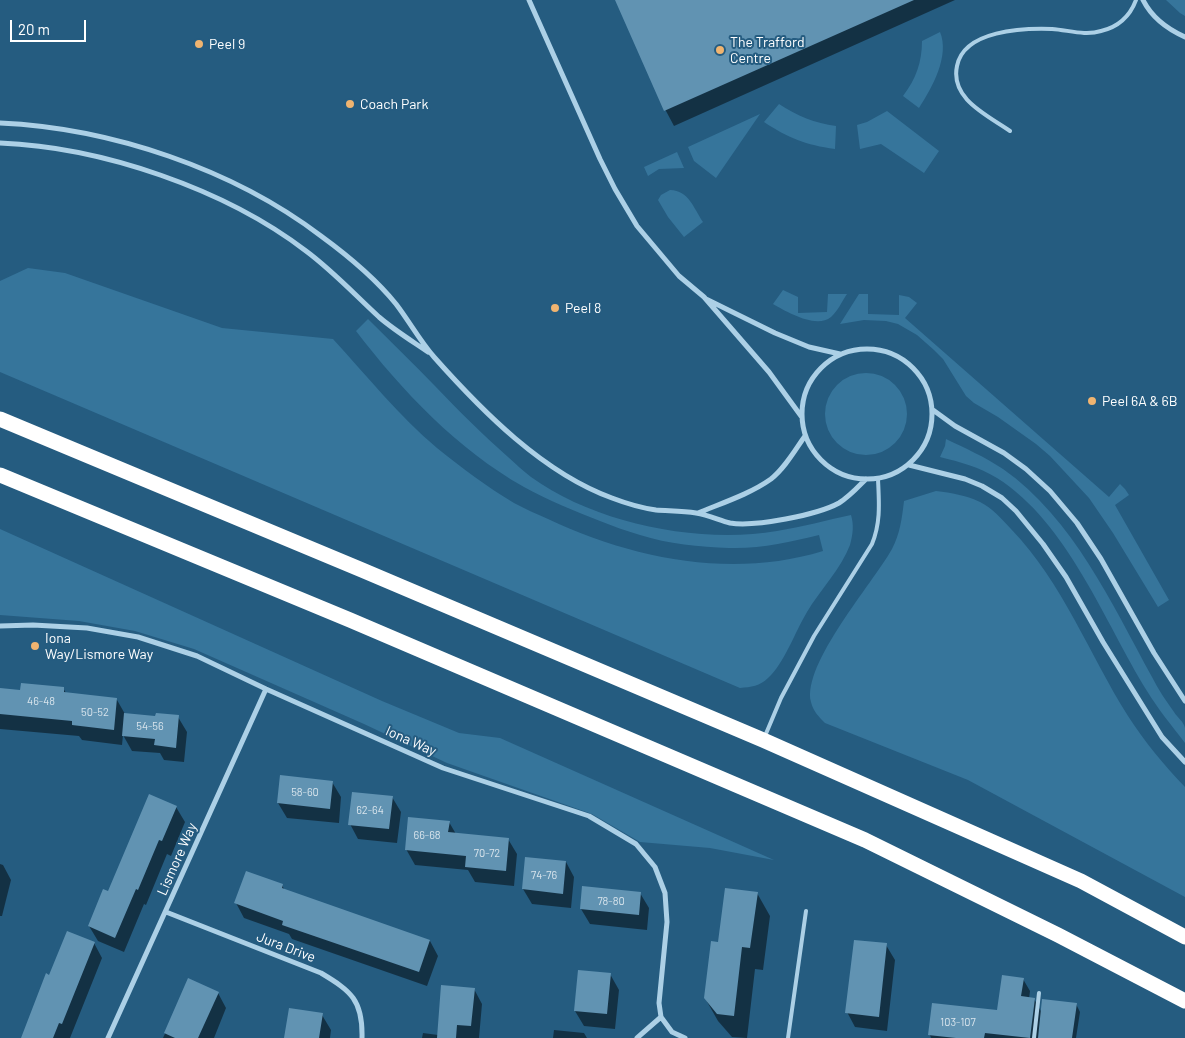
<!DOCTYPE html>
<html>
<head>
<meta charset="utf-8">
<style>
  body { margin:0 }
  #map { position:relative; width:1185px; height:1038px; overflow:hidden; background:#255c80; font-family:Barlow,sans-serif }
  canvas { display:block }
  .scale { position:absolute; left:10px; top:20px; width:76px; height:22px; box-sizing:border-box; border:2px solid #fff; border-top:0; padding-left:6px; font-size:15px; line-height:18px; white-space:nowrap; color:#fff; -webkit-text-stroke:4px #255c80; paint-order:stroke }
</style>
</head>
<body>
<div id="map">
<canvas width="1185" height="1038"></canvas>
<div class="scale">20 m</div>
</div>
<script>
const ctx = document.querySelector('canvas').getContext('2d');
ctx.lineJoin = 'round';
function fill(path, color) {
  ctx.fillStyle = color;
  ctx.fill(path, 'evenodd');
}
function stroke(path, color, width, dash) {
  ctx.strokeStyle = color;
  ctx.lineWidth = width;
  ctx.lineCap = dash ? 'butt' : 'round';
  ctx.setLineDash(dash || []);
  ctx.stroke(path);
}
function label(font, color, halo, rows, align = 'center') {
  ctx.font = font + ' Barlow,sans-serif';
  ctx.lineWidth = 4;
  ctx.setLineDash([]);
  ctx.textBaseline = 'middle';
  ctx.strokeStyle = halo;
  ctx.fillStyle = color;
  for (const [text, x, y, turn = 0] of rows) {
    ctx.save();
    ctx.translate(x, y);
    ctx.rotate((+turn || 0) * Math.PI / 180);
    ctx.textAlign = isNaN(turn) ? turn : align;
    if (halo) ctx.strokeText(text, 0, 0);
    ctx.fillText(text, 0, 0);
    ctx.restore();
  }
}
const green = new Path2D(`
  M1166,0H1185V16L1180,13Z
  M940,32C950,56 932,88 919,108L903,96C916,79 922,62 922,41Z
  M779,104C797,116 815,123 836,126L835,149C806,145 788,138 764,122Z
  M887,111L939,151L924,173L881,144L860,149L857,125L867,122Z
  M760,114L716,178L694,161L688,147Z
  M677,152L684,168L659,169L648,176L644,167Z
  M670,190C689,191 693,207 703,222L684,237L668,217L658,200L661,195Z
  M28,268L65,273L222,328L333,339C367,376 399,416 437,448C462,468 487,487 514,503C525,509 537,514 548,519C633,559 732,579 823,551L819,535C790,542 760,549 729,548C700,547 668,544 640,535C626,531 613,526 600,521C575,511 549,501 524,487C457,449 402,391 356,331L368,319C390,341 413,363 435,386C459,411 482,434 508,457C516,464 523,471 531,477C596,524 699,544 777,531C802,527 827,520 851,515C854,525 853,534 850,545C841,569 820,590 807,612C795,632 784,664 768,678C760,686 751,687 740,688L0,372V281Z
  M783,290L798,297V313L827,312L828,294H847C842,301 838,311 831,317C816,329 787,312 773,304Z
  M859,294H868V314L899,315V295L909,297L917,303L905,318L1109,497L1120,484L1125,489L1129,495L1115,505L1169,600L1158,607L1113,533L1089,498L1050,456L1036,444L998,417L974,403L966,396L943,359L934,350L917,335L898,324L886,321L864,320L840,324Z
  M825 414a41 41 0 1 1 82 0a41 41 0 1 1-82 0Z
  M946,439C965,448 985,457 1003,469C1073,518 1112,604 1152,677C1158,689 1166,701 1174,712C1177,717 1184,722 1185,728C1185,732 1185,738 1185,743C1172,726 1158,709 1147,691C1104,621 1068,523 997,478C979,467 960,462 940,457L945,446Z
  M936,491C952,493 965,495 980,502C992,508 1002,519 1011,529C1063,583 1089,654 1128,716C1144,741 1164,765 1185,787V897L968,780L825,723C819,717 813,711 811,702C802,664 873,583 892,549C900,534 902,518 904,501Z
  M0,529L382,701L459,733L500,738L774,860L710,848L640,842L592,814L447,763L364,724L194,649L135,631L79,621L0,615Z`);
const shadow = new Path2D(`
  M616,0H955L674,126L666,111Z
  M63,688L66,693L117,700L125,714L157,717H178L187,732L184,762L164,760L160,753L132,751L123,735L122,745L82,740L79,736L0,729V689L22,691Z
  M332,782L341,797L339,823L287,818L278,803Z
  M392,797L401,812L397,843L358,839L350,824Z
  M176,807L185,822L171,856L167,854L146,905L144,904L124,952L98,941L89,926L109,892Z
  M449,822L456,834L508,839L517,854L514,886L475,882L468,870L415,865L406,849Z
  M526,858L566,862L574,877L571,908L532,904L523,889Z
  M0,864L3,865L11,880L2,916H0Z
  M282,885L285,891L430,941L438,956L427,986L292,939L289,934L244,918L236,903Z
  M640,893L649,908L647,930L590,924L581,909Z
  M757,893L770,916L763,970L755,969L747,1038L732,1037L718,1021L705,998L719,943Z
  M94,943L102,958L70,1038H22Z
  M886,945L895,960L887,1031L855,1027L847,1012Z
  M610,974L619,990L615,1029L584,1026L575,1011Z
  M1023,979L1030,991L1029,999H1034L1042,1013L1076,1004L1080,1012L1076,1038H931L930,1035L998,1012Z
  M189,980L218,993L226,1008L214,1038H163Z
  M474,989L482,1004L479,1038H422L423,1033L438,1035Z
  M322,1015L331,1030L330,1038H286Z
  M554,1030L584,1033L587,1038H553Z`);
const building = new Path2D(`
  M615,0H914L664,111Z
  M21,683L64,687V692L117,698L114,730L72,725V721L0,714V688L20,690Z
  M124,713L155,716L156,713L179,715L176,748L154,745L155,739L122,736Z
  M280,775L333,781L330,809L277,803Z
  M352,792L393,796L389,829L348,825Z
  M149,794L177,806L162,841L159,840L138,890L136,889L115,938L88,926L103,889L108,891Z
  M408,817L450,821L448,832L509,838L506,871L465,867L466,856L405,850Z
  M525,857L566,861L563,894L522,889Z
  M246,871L283,884L282,888L430,940L419,972L282,925L283,921L234,903Z
  M582,886L641,892L639,915L580,909Z
  M725,888L758,892L750,948L742,947L734,1016L717,1014L704,998L711,941L718,942Z
  M67,931L95,942L62,1024L59,1023L53,1038H21L46,973L49,975Z
  M854,940L887,943L879,1017L845,1013Z
  M578,970L611,973L607,1014L574,1011Z
  M1002,975L1024,978L1021,996L1035,998L1030,1038L985,1033L984,1038H956L928,1035L932,1003L997,1010Z
  M188,978L219,992L198,1038H175L164,1033Z
  M441,985L475,988L471,1026L457,1025L456,1038H437Z
  M1042,999L1077,1003L1072,1038H1038Z
  M289,1008L323,1013L319,1038H284Z`);
const service = new Path2D(`
  M1010,131C987,115 950,99 957,66C964,30 1023,28 1052,29C1068,30 1085,36 1101,31C1118,27 1130,16 1136,0
  M765,736L781,698L814,636L872,544C881,522 879,502 878,479
  M788,1038L806,911
  M1034,1038L1039,993`);
const minor = new Path2D(`
  M529,0L600,159L615,189L637,226L679,276L704,297L769,372L801,416
  M1143,0C1152,18 1167,29 1185,37
  M0,123C111,128 233,169 321,236C347,255 375,278 396,304C409,321 420,341 434,357C482,411 543,473 612,498C625,503 642,508 656,510C669,511 683,511 696,513C708,515 719,520 730,523C755,527 817,515 839,503C849,497 858,487 866,479
  M0,143C102,147 225,189 306,251C333,271 355,295 379,317C394,330 412,341 428,352
  M706,299L775,333L809,347L840,354
  M802 414a65 65 0 1 1 130 0a65 65 0 1 1-130 0Z
  M933,410L955,426L1004,453L1026,469L1050,491L1077,523L1101,559L1154,653L1185,701
  M909,465L965,479L982,486L1002,498L1016,511L1043,544L1066,577L1103,642L1162,737L1185,762
  M698,513C722,503 750,494 771,479C785,468 795,450 805,436
  M0,626L33,625L87,628L138,637L197,656L266,689L443,768L589,816L636,844L655,867L665,893L667,922L659,1003L661,1017L672,1032L685,1038
  M166,912L321,973C351,991 363,1000 362,1038
  M108,1038L266,689
  M637,1038L661,1017`);
const motorway = new Path2D(`
  M0,419L362,570L763,740L1081,881L1185,937
  M0,475L350,620L865,840L1058,935L1185,1001`);
const markers = [
  [199,44,5,"#f0b470"],
  [720,50,5,"#f0b470"],
  [350,104,5,"#f0b470"],
  [555,308,5,"#f0b470"],
  [1092,401,5,"#f0b470"],
  [35,646,5,"#f0b470"]
];
const numberNames = [
  ["46-48",41,701],
  ["50-52",95,712],
  ["54-56",150,726],
  ["58-60",305,792],
  ["62-64",370,810],
  ["66-68",427,835],
  ["70-72",487,853],
  ["74-76",544,875],
  ["78-80",611,901],
  ["103-107",958,1022]
];
const poiNames = [
  ["The Trafford",730,42],
  ["Centre",730,58],
  ["Peel 9",209,44],
  ["Coach Park",360,104],
  ["Peel 8",565,308],
  ["Peel 6A & 6B",1102,401],
  ["Iona",45,638],
  ["Way/Lismore Way",45,654]
];
const streetNames = [
  ["Iona Way",411,741,24],
  ["Lismore Way",177,859,-66],
  ["Jura Drive",286,947,21]
];
fill(green, '#36759b');
fill(shadow, '#0007');
fill(building, '#6193b2');
stroke(service, '#acd0e6', 4);
stroke(minor, '#acd0e6', 5);
stroke(motorway, '#fff', 15);
for (const [x, y, r, color] of markers) {
  const dot = new Path2D();
  dot.arc(x, y, r, 0, 2 * Math.PI);
  ctx.fillStyle = color;
  ctx.fill(dot);
  stroke(dot, '#255c80', 2);
}
label('11px', '#d8e4ec', null, numberNames);
label('14px', '#fff', '#255c80', poiNames, 'left');
label('14px', '#fff', '#255c80', streetNames);
</script>
</body>
</html>
